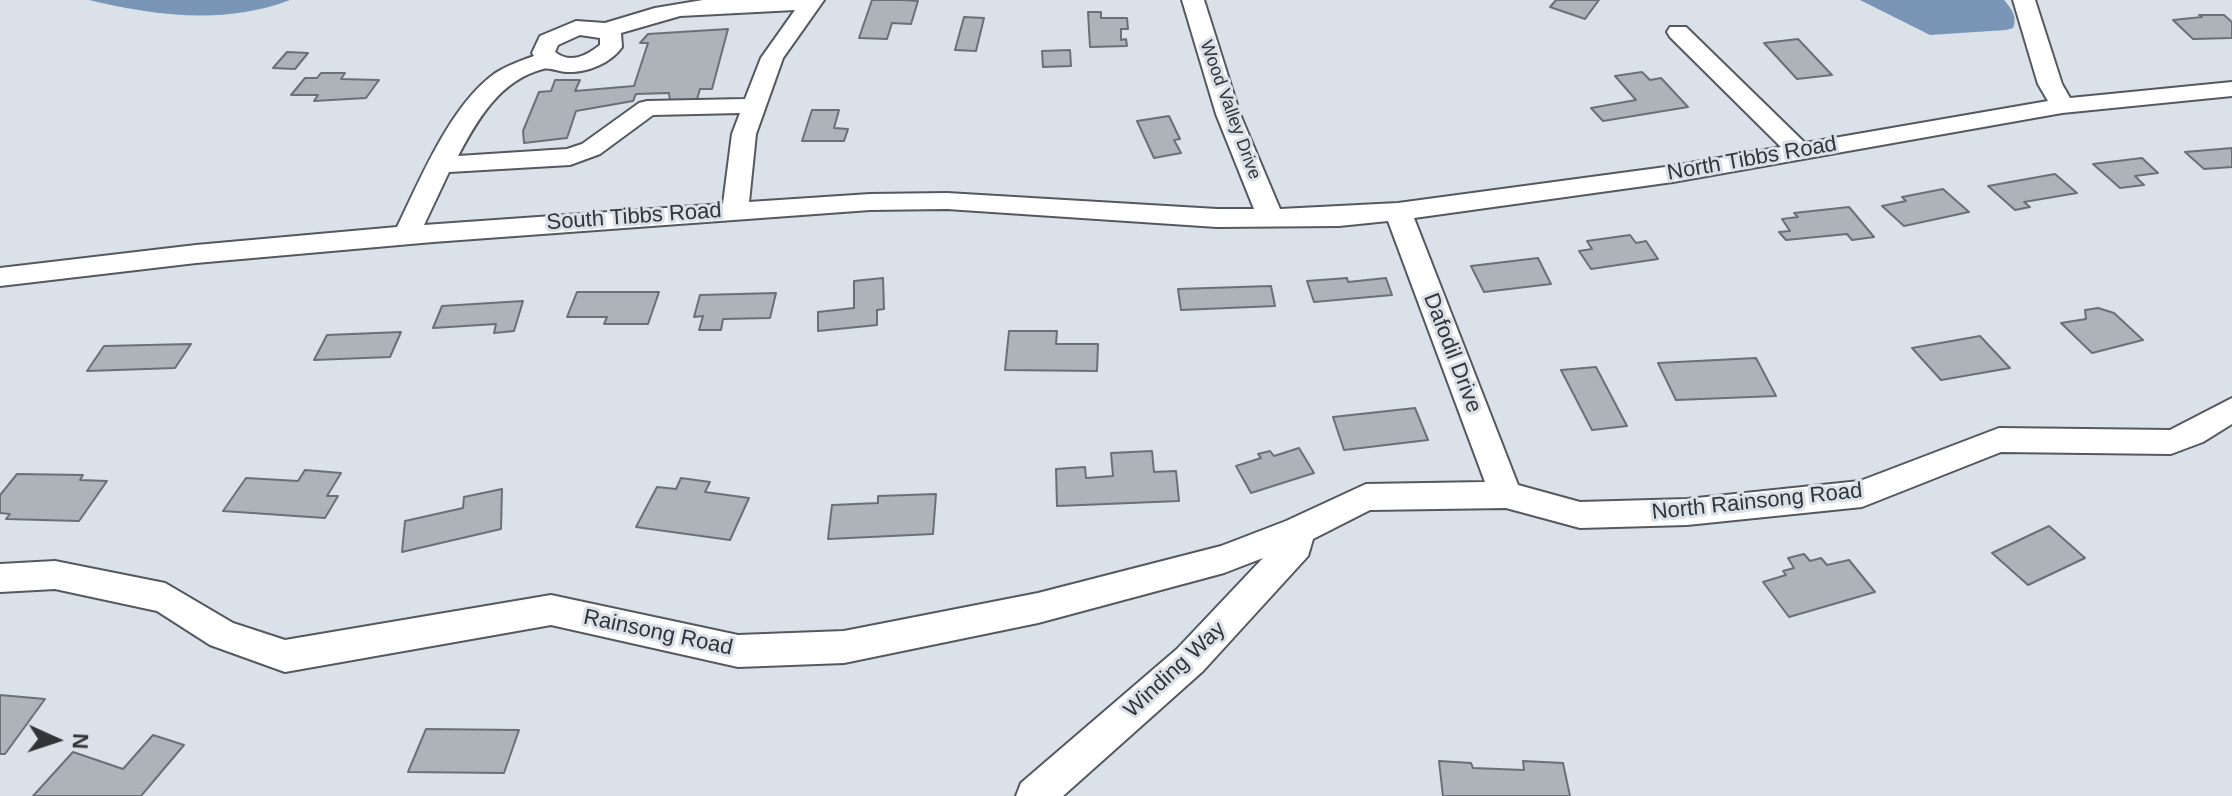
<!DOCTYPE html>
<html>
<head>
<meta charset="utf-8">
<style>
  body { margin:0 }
  #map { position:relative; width:2232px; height:796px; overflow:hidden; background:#dbe1e8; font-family:Arial,sans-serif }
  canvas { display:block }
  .north { position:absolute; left:16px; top:700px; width:80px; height:80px; -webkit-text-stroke:6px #dbe1e8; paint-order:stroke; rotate:93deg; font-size:22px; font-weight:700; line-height:32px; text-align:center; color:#323537 }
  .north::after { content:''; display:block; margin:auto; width:28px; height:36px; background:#323537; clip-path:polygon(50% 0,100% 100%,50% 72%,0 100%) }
</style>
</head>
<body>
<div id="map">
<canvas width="2232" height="796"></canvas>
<div class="north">N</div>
</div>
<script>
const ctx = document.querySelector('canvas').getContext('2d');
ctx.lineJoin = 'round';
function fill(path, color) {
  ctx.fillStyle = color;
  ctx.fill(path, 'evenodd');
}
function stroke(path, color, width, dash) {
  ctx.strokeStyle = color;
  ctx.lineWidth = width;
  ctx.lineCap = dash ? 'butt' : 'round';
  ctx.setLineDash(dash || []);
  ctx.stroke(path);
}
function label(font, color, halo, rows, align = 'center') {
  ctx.font = font + ' Arial,sans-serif';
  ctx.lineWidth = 6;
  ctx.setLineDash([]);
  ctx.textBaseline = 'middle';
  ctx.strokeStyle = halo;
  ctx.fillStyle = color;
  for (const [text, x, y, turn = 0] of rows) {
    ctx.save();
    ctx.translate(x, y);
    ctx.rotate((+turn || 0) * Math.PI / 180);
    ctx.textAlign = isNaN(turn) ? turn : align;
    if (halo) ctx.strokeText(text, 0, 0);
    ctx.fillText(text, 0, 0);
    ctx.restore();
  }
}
const water = new Path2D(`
  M89,0H290C224,25 156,16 89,0Z
  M1860,0H2004C2011,8 2018,17 2013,28L2006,30L1930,35Z`);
const building = new Path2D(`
  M872,0H903L918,1L911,24L892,23L887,39L859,38Z
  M1556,0H1599L1585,19L1550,7Z
  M1088,12H1101V18H1127L1128,29H1121V40L1126,39L1127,46L1090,47Z
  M2199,15H2224L2232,22V38L2193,39L2173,20L2202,17Z
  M964,17L984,18L976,51L955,50Z
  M728,29L712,89H700L693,113L670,101L669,93L636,94L633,101L576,111L567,138L524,143L523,131L539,92L551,91L555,80H580L575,91L634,86L648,43H640L648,34Z
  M1798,39L1832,75L1797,79L1764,43Z
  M1070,50L1071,66L1043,67L1042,51Z
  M287,52L308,53L295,69L273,68Z
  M1642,72L1650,80L1661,78L1688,107L1603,121L1591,108L1636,100L1615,76Z
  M321,73H345L341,79L379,80L366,98L314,101L318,95H291L305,78H317Z
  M812,110H839L834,128L848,129L844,141H802Z
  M1169,116L1180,139L1174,140L1181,153L1154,158L1137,121Z
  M2232,148V167L2204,169L2185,152Z
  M2142,158L2158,173L2135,176L2144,185L2120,188L2093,164Z
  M2055,174L2077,193L2024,202L2030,207L2015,210L1988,186Z
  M1943,189L1969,212L1904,226L1882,206L1906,201L1902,197Z
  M1849,207L1874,237L1852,240L1847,234L1786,240L1779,232L1790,231L1782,219L1798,217L1794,213Z
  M1630,235L1636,243L1646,241L1658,259L1591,269L1579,251L1592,249L1587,241Z
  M1538,258L1551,284L1484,292L1471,266Z
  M883,278L884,309L877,310V325L818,331V312L854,308V281Z
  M1347,278L1348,282L1386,278L1392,295L1314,302L1307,281Z
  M1271,286L1275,306L1181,310L1178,289Z
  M577,292H659L648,324H604L607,317H567Z
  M776,293L770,318L723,319L721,330H699L703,316L694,317L700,295Z
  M523,301L514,331L494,333L496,324L433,328L442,306Z
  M2098,308L2114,313L2143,340L2092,353L2061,323L2086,319L2085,310Z
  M1009,331H1057L1056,344H1098L1097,371L1005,370Z
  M401,332L390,357L314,360L327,335Z
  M1980,336L2010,368L1941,380L1912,348Z
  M191,344L175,368L87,371L104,346Z
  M1756,358L1776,396L1676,400L1658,363Z
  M1596,367L1627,426L1592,430L1561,370Z
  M1415,408L1428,440L1344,450L1333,417Z
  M1299,448L1314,473L1251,493L1236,466L1261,458L1258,454L1270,451L1274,456Z
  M1152,451L1154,472L1176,471L1179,501L1057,506L1056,469L1085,467L1086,478L1113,476L1111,453Z
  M305,470L341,473L327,496H338L325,518L223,511L246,478L298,481Z
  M17,474L83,475L80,480L107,481L79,521L6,519L10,514L0,513V495Z
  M681,478L710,482L705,492L749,498L730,540L636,527L657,487L676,489Z
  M502,489L501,529L402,552L405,521L463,508L464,497Z
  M936,494L933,534L828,539L832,505L878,503V496Z
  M2049,526L2085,558L2028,585L1992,553Z
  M1804,554L1810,561L1821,558L1827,565L1849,560L1875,592L1789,617L1763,582L1786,575L1783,571L1794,568L1788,558Z
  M0,695L45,699L5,754H0Z
  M426,729L519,730L504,773L408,772Z
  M153,735L184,745L141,796H33L73,752L123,769Z
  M1439,761L1471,763L1473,768L1524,770L1523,761L1563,763L1570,796H1443Z`);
const minor = new Path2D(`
  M703,0H824L783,58L756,134L749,202L870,194L947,193L1217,209H1254L1216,114L1182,0H1204L1240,114L1280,209L1398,203L1673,166L1781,147L1670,37L1667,32L1670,27H1686L1805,143L2048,101L2038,84L2013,0H2035L2062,84L2070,98L2232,82V96L2062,113L1673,182L1414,218L1518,485L1580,502L1687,499L1860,481L1999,428L2170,430L2232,398V424L2203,442L2171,454L2001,452L1862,507L1687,525L1580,528L1506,508L1370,510L1313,539L1308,556L1203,671L1063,796H1016L1021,783L1177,649L1263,558L1224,573L1038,623L844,663L738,667L551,625L285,672L210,645L157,611L55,589L0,592V564L55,561L165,583L233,623L285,640L551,595L738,635L844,631L1038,593L1221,546L1286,521L1366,484L1485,482L1388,221L1339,226L1217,227L947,209L870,210L433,242L196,263L0,286V268L196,245L397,227C420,180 450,106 494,74C506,66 520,61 534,56L532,53L540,36L576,21L605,23L655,8ZM795,10L761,58L745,99L647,101L639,103L582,144L567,149L458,156C477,120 500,80 543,69C550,67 559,72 567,72C587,73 611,63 622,47L621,33L680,16ZM580,35L600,38V45C586,56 570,64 555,52L558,45ZM740,113L732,134L723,204L424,225L449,172L570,165L600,154L653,115Z`);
const farStreetnames = [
  ["Wood Valley Drive",1230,110,70]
];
const streetNames = [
  ["North Tibbs Road",1752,159,-10],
  ["South Tibbs Road",634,217,-4],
  ["Dafodil Drive",1452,353,69],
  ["North Rainsong Road",1757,502,-6],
  ["Rainsong Road",658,633,12],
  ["Winding Way",1175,670,-43]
];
fill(water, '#7a96b6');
fill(building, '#aeb3ba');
stroke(building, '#6b7076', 2);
stroke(minor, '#54595f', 4);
fill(minor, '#fff');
label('18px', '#323537', '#dbe1e8', farStreetnames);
label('22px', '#323537', '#dbe1e8', streetNames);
</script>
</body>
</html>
